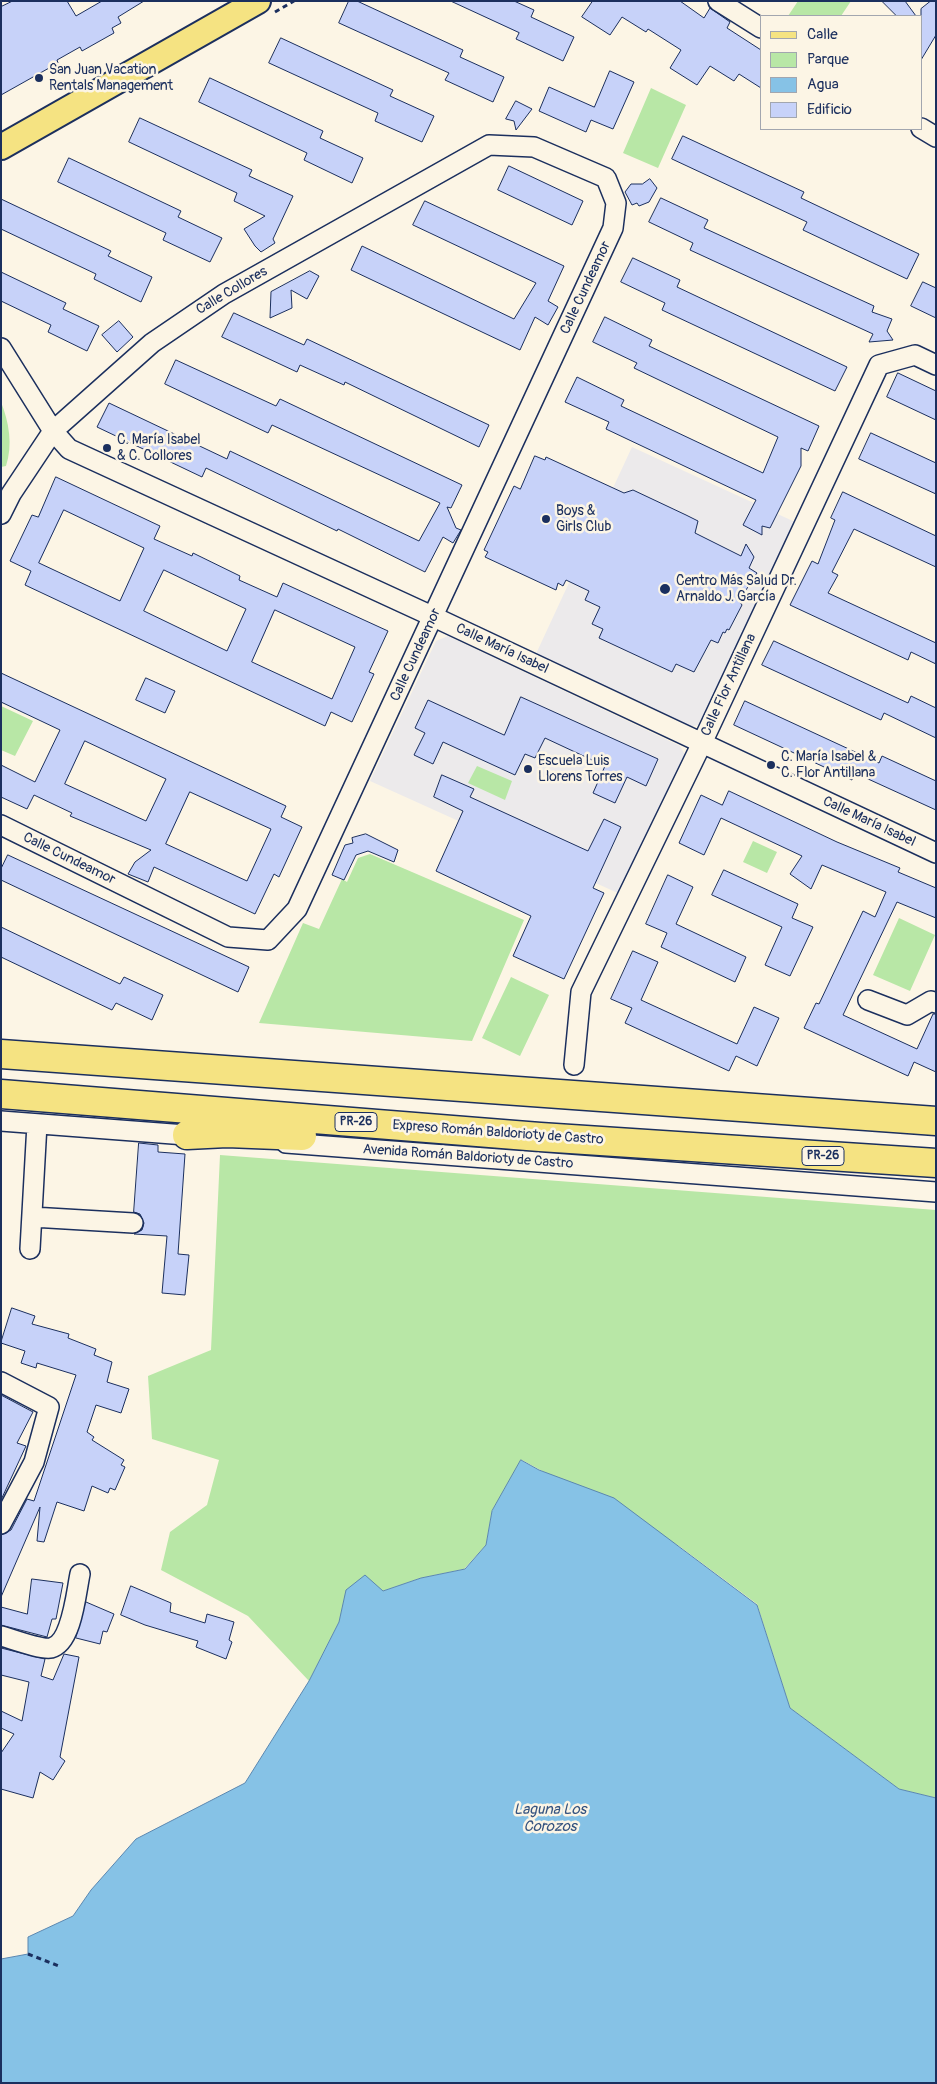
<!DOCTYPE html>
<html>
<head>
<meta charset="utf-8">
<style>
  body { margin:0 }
  #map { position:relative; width:937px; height:2084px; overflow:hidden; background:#fcf5e5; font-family:Pangolin,sans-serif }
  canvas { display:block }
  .frame { position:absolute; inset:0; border:2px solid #1b2f5e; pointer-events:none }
  .legend { position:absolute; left:760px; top:15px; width:162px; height:115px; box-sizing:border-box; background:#fcf5e5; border:1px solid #a2a6af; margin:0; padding:6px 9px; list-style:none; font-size:15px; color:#1b2f5e }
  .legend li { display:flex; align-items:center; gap:10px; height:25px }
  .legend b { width:25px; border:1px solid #a2a6af }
</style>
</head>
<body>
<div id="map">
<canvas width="937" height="2084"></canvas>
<div class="frame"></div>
<ul class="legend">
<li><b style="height:6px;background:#f5e382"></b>Calle</li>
<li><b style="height:14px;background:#b8e7a6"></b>Parque</li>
<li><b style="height:14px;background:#86c2e6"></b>Agua</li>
<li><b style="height:14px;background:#c7d2f9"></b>Edificio</li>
</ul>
</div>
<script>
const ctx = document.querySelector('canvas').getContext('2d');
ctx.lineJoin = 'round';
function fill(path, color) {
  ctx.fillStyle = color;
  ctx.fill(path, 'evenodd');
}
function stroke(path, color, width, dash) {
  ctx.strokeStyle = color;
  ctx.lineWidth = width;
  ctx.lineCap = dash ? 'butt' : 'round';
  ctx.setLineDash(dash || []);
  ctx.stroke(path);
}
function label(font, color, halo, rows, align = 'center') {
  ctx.font = font + ' Pangolin,sans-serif';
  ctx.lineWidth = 5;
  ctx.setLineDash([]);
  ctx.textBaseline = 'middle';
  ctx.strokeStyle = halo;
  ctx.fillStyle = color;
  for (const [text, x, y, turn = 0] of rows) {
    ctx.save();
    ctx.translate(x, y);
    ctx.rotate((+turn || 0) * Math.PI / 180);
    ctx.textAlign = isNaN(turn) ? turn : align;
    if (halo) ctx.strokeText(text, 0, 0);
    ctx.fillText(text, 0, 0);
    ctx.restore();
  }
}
const built = new Path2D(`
  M632,447L795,522L703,720L699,725L693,726H685L535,656Z
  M448,636L680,746L686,757L620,894L370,781L436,641Z`);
const green = new Path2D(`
  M798,1H851L841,16H788Z
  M651,88L686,105L658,168L623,153Z
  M1,402C9,422 13,445 6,466L1,467Z
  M1,706L33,721L15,756L1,750Z
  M477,766L512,781L505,800L468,783Z
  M753,841L777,852L767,873L743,862Z
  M370,854L524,920L472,1041L259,1023L303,923L319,929L342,879L347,882L358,858Z
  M899,918L935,935L910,991L873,975Z
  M511,977L549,995L520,1056L482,1038Z
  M220,1155L936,1210V1798L899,1789L790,1708L757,1604L679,1546L522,1460L492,1511L486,1545L464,1569L421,1578L383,1591L347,1590L339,1622L309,1681L248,1616L161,1570L170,1532L207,1505L219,1460L152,1439L148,1376L211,1350Z`);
const water = new Path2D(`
  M521,1460L539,1470L614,1498L757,1605L790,1708L899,1789L936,1798V2083H1V1959L28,1954V1937L73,1916L91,1890L136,1839L245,1783L309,1681L339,1622L346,1590L365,1575L383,1591L421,1578L465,1569L486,1545L492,1511Z`);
const building = new Path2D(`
  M13,1H67L76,16L102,1H144L118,17L121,23L112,28L114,33L82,51L80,47L57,60L58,63L1,95V7Z
  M349,1H357L463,50L460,57L504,77L493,102L445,80L449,73L339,23Z
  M451,1H514L534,10L531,17L574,37L563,61L516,39L519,33Z
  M593,1H680L704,18L710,8L730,22L727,28L761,50V88L739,74L734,81L710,66L697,85L670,68L681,50L648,29L646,32L622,17L610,35L582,17Z
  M882,1H905L916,16H897Z
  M931,1H936V35L921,60V9Z
  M281,38L393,90L390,96L434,116L422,142L375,121L378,113L269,63Z
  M610,71L634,82L613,129L591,120L586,132L539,111L549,87L594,107Z
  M210,78L323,131L320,138L363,158L352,183L304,160L307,153L199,102Z
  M516,101L532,109L516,130L514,121L506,119Z
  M140,118L252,170L249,176L293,196L273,239L275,243L261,252L255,246L244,229L265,216L234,201L237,193L129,142Z
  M683,136L804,192L801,198L919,254L907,279L803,230L807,222L672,159Z
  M69,158L181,211L178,217L222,238L210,262L163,240L166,233L58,182Z
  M509,166L583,201L572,225L498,190Z
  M650,179L657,188L649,202L639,206L637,203L632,205L625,192L631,184H642Z
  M661,198L708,220L704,228L874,306L872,312L892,319L887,331L893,340L869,342L873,334L690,250L693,243L649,222Z
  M1,199L111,251L108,256L152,277L141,302L94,279L96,274L1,229Z
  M425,201L564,266L548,301L558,307L548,325L535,317L520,350L351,270L362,246L514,319L536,283L413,225Z
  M633,258L680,280L677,287L847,367L835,391L662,310L665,303L621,282Z
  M310,271L319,276L307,299L291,290L292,308L270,318L271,292Z
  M1,272L66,303L63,309L99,326L87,351L48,332L51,325L1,301Z
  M923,282L936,288V318L911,306Z
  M234,313L304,345L307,339L489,425L479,447L345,382L344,385L300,365L297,372L222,337Z
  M605,317L652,340L649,346L819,426L808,451L801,448V466L770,528L762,526V535L743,525L756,500L606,429L609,422L565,402L577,377L624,400L621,406L763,473L778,437L634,368L637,363L593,342Z
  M119,321L133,337L117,352L102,335Z
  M176,360L276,406L280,399L462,485L451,508L447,507L456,528L461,530L453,543L443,537L425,572L338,529L337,531L206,468L202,477L97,427L109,403L227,459L230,451L419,541L440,503L272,425L268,433L165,384Z
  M898,373L936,391V420L887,397Z
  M871,433L936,463V494L859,459Z
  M535,456L545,460L546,457L624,493L633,490L686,515L698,521L695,533L741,556L746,544L754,557L749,568L757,573L744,593L740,602L742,605L729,630L727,629L725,633L723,632L718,643L711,640L694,672L676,664L672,672L599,638L603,629L592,624L600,607L585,600L589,591L566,580L563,586L558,583L556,590L485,557L488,552L484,550L514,486L520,489Z
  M56,477L160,526L154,539L192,556L193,553L240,576L239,580L277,597L283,583L388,631L369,672L374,674L352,722L331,712L325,726L25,585L31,571L10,561L32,515L38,517ZM64,510L144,548L120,601L39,563ZM164,570L246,609L227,651L144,611ZM275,610L355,647L332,699L252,662Z
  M843,492L936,536V567L854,529L832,572L838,575L828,593L936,643V664L911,652L908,660L790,605L812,561L818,564L835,520L831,518Z
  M774,641L908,703L911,696L936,708V738L884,713L881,720L762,665Z
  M1,673L286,806L281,817L302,827L279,877L274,874L255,914L154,867L148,882L128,874L135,862L151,850L70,816L72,813L34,795L27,809L1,797V765L35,782L60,730L1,702ZM85,741L166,779L146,821L65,784ZM190,792L271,829L247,881L166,844Z
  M146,678L175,691L165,713L136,700Z
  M521,697L658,759L646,786L627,777L615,803L593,793L605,766L545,738L535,758L525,754L515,775L443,742L433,764L414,755L425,733L415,728L428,700L504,735Z
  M745,701L879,763L882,756L936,781V810L855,773L852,780L734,725Z
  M442,775L474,789L470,797L588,851L604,819L621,827L593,888L604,893L564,979L513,956L531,916L436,871L463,811L434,797Z
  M729,791L837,842L900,868L898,872L936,888V918L897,902L843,1015L917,1049L933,1014H936V1072L914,1062L908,1076L804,1028L816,1003L819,1004L863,911L875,917L886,892L822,865L811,889L790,874L802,856L721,818L704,855L679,843L701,795L722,805Z
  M366,834L398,850L394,862L368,851L356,855L344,880L332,875L345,845L353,843L352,838Z
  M8,855L249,967L238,992L1,880V869Z
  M724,870L798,904L792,918L813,927L790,976L765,965L782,927L712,895Z
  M668,875L693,887L676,924L746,957L735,982L661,947L667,933L646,924Z
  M1,927L120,984L124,977L163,995L152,1020L116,1003L112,1010L1,957Z
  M633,951L658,962L641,1000L737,1044L754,1007L779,1018L757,1066L736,1056L729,1071L625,1023L632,1008L611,999Z
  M139,1143L158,1145V1152L185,1154L178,1254L189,1255L185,1295L162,1293L167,1236L134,1234L142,1230L144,1223L140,1214L134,1212Z
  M12,1308L35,1316L32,1324L69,1334L68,1338L96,1349L94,1355L112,1362L107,1382L129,1389L121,1413L96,1405L87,1432L94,1437L92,1440L124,1460L121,1465L125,1467L115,1490L110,1488L108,1493L92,1486L84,1511L57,1502L44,1542L37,1541L40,1507L1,1597V1535L11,1530L27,1499L34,1501L76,1375L37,1363L36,1368L21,1363L25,1351L1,1343Z
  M1,1395L33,1412L17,1443L26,1446L1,1500Z
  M32,1579L63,1583L56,1619H52L47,1637L1,1625V1607L27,1614Z
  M131,1586L171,1603L170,1612L205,1623L207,1614L234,1622L229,1640L232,1642L226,1659L196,1647L198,1641L145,1625L121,1615Z
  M86,1602L114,1614L107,1632L103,1631L100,1644L76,1638Z
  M1,1648L45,1659L41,1676L53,1680L64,1654L79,1657L60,1757L65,1761L53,1780L40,1772L33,1798L1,1789V1753L14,1734L1,1728V1711L22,1721L29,1682L1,1675Z`);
const path = new Path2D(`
  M275,12L294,1
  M28,1954L59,1966`);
const minor = new Path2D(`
  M718,1L761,28
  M921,128L936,137
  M1,348L53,431L69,449L434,617L936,853
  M1,514L11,494L53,431L152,343L224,294L489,145L534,147L606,178L616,203L613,228L297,909L268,940L228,937L1,825
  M868,1000L907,1015L931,1001L936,1003
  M574,1065L581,992L702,743L879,365L915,355L936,365
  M1,1121L199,1136
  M286,1143L936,1192
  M32,1217L133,1223
  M30,1249L37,1124
  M1,1382L49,1407L34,1462L1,1524
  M1,1636C12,1639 41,1650 51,1648C72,1643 76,1593 80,1574`);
const major = new Path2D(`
  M1,147L258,1`);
const highway = new Path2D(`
  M1,1054L936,1121
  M1,1094L540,1137L936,1163
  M187,1135L227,1133L302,1136`);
const markers = [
  [39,78,5,"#1b2f5e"],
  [107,448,5,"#1b2f5e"],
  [546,519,5,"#1b2f5e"],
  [665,589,6,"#1b2f5e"],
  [771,765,5,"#1b2f5e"],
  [528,769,5,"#1b2f5e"]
];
const shields = [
  [356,1122,42],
  [823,1156,42]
];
const shieldNames = [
  ["PR-26",356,1122],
  ["PR-26",823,1156]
];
const poiNames = [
  ["San Juan Vacation",49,70],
  ["Rentals Management",49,86],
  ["C. María Isabel",117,440],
  ["& C. Collores",117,456],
  ["Boys &",556,511],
  ["Girls Club",556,527],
  ["Centro Más Salud Dr.",676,581],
  ["Arnaldo J. García",676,597],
  ["C. María Isabel &",781,757],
  ["C. Flor Antillana",781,773],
  ["Escuela Luis",538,761],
  ["Llorens Torres",538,777]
];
const streetNames = [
  ["Calle Cundeamor",586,288,-65],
  ["Calle Collores",232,291,-31],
  ["Calle María Isabel",502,649,25],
  ["Calle Cundeamor",416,655,-65],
  ["Calle Flor Antillana",729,685,-65],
  ["Calle María Isabel",869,822,25],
  ["Calle Cundeamor",69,859,26],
  ["Expreso Román Baldorioty de Castro",498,1133,4],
  ["Avenida Román Baldorioty de Castro",468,1157,4]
];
const waterNames = [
  ["Laguna Los",550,1810],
  ["Corozos",550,1827]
];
fill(built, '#eceaeb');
fill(green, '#b8e7a6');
fill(water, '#86c2e6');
stroke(water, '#5b87b0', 1);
fill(building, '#c7d2f9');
stroke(building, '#1b2f5e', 1);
stroke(minor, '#1b2f5e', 22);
stroke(major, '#1b2f5e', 28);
stroke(highway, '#1b2f5e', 31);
stroke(path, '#1b2f5e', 3, [5, 4]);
stroke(minor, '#fcf5e5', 19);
stroke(major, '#f5e382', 24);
stroke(highway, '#f5e382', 28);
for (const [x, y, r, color] of markers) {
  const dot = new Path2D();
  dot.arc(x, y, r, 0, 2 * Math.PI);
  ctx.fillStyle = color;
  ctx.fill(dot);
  stroke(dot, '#fcf5e5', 2);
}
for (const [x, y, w] of shields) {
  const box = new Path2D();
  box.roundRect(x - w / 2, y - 9.5, w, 19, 4);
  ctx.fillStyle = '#fcf5e5';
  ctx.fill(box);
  stroke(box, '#1b2f5e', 1);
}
label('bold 12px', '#1b2f5e', null, shieldNames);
label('14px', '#1b2f5e', '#fcf5e5', poiNames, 'left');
label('14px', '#1b2f5e', '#fcf5e5', streetNames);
label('italic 15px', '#365480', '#fcf5e5', waterNames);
</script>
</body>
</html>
